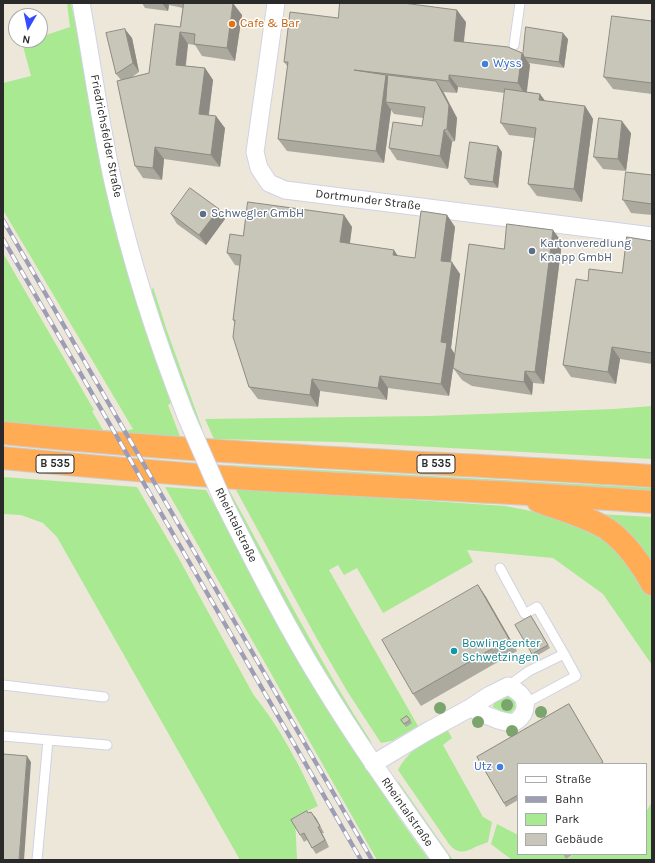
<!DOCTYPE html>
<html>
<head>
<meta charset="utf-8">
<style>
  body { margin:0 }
  #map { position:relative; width:655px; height:863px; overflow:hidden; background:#ede7da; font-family:Karla,sans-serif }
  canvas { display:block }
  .frame { position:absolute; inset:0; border:4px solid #2a2a2a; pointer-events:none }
  .legend { position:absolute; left:517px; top:763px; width:130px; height:92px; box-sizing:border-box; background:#fff; border:1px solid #aaa; margin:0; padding:5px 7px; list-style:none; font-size:12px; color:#2a2a2a }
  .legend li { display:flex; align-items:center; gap:8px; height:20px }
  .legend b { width:20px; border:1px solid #aaa }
  .north { position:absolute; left:8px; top:8px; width:40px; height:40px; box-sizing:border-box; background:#fff; border:1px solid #aaa; border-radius:50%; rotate:189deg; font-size:11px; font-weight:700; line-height:16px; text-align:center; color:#2a2a2a }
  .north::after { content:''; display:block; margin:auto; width:14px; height:18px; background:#364aff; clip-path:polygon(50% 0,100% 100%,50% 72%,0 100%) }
</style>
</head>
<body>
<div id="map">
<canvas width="655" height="863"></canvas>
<div class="frame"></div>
<ul class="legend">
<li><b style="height:5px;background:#fff"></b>Straße</li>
<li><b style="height:5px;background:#9d9eb6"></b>Bahn</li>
<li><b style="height:11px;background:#a8e992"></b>Park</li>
<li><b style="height:11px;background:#c8c5b9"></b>Gebäude</li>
</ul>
<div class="north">N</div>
</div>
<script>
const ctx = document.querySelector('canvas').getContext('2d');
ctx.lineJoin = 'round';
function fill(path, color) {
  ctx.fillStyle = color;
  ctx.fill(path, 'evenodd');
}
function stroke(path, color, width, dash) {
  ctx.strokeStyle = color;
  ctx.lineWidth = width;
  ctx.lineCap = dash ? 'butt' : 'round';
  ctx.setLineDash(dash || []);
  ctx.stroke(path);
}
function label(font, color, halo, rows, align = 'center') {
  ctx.font = font + ' Karla,sans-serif';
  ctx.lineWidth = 3;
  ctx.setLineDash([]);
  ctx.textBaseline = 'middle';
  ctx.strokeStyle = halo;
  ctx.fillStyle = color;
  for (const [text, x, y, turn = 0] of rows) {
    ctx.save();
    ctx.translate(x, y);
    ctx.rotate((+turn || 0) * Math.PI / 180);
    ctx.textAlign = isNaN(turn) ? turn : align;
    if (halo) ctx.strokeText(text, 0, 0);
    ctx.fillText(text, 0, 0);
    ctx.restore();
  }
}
const green = new Path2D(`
  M67,3H71L119,240L143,323L171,403L168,405L181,439L3,424V253L94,410L92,411L103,430L123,432L133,429L3,210V83L31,76L22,42L29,40H40V37L70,27Z
  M153,287L166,328L202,428H199L177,370L151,293Z
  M652,406V459L341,442L214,439L205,419L429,416L614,409Z
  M228,465L652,488V493L230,468Z
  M3,477L137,487L178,557L253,694C280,728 301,767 318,806L295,817L297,860H240L57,537L43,523L21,515L3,514Z
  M165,487L206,490C278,615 344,744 429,860H377Z
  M228,488C275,574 319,661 372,743C356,730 346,709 335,691C295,626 259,558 227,489Z
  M235,488L505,506L557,516L593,529L640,574L652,596V665L603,594L553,558L467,550L473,562L383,613L357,568L344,575L338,565L329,570L418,726L392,741L381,743L347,691L317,639Z
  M598,514L652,517V570Z
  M507,696L515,701V708L511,713L508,714L493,707L494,703Z
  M447,729L452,738L443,745L483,817L492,822L488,842C484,844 479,845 475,847C465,853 457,854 449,844L398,770C410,748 426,742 447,729Z
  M398,781L453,860H449L399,788Z
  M652,802V860H512L491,844L497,824L518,835V854H564L566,859L575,854H646V812Z`);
const lane = new Path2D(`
  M514,45L520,3
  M500,568L525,614L537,607L564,654L529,671L508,686
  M3,685L104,697
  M526,703L576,676L564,654
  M3,736L107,745
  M37,860L48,740`);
const street = new Path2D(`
  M81,3C92,63 100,123 113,182C131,262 156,340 186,416
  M276,3L255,152L259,168L269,183L285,190L652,236
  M224,503C255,564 286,626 322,684C359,745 400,802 441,860
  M373,764L428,731L470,708C482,713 502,724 514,722C518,721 521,717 523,714C530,700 519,691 508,686L490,695L470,708`);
const highway = new Path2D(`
  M3,433C219,455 436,462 652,476
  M3,458C85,466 168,473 251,479C384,487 518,492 652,502
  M538,501C561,510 586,516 607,529C625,541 642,565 652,584`);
const rail = new Path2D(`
  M3,220L372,860
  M3,239L361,860`);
const streetBridge = new Path2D(`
  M186,416L224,503`);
const trees = [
  [507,705],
  [440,708],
  [541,712],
  [478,722],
  [512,731]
];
const wall = new Path2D(`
  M142,3H232L242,15L235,61L202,56L195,45L188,44L186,66L205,68L213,80L209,115L225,128L220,167L164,159L162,180L143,178L135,166L121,80L116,74L132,38L139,72L132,77L149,73L180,27L183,8L169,5L168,11L145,8Z
  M338,18L466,22L464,42L522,53L523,54L568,39L564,68L529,63L530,65L527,92L540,94L545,101L585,106L593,119L582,202L537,196L528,184L534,138L509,135L501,123L505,93L458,87L457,93L443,92L457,118L455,141L452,142L448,169L397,160L389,148L422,126L423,118L394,114L391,110L384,163L287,151L278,139L288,67L284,62Z
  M652,21V94L613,89L604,77Z
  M631,133L626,171L603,169L594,157Z
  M502,152L498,188L470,185L465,178Z
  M652,175V215L631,213L623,200Z
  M171,214L225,219L206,245L177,224Z
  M344,215L352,227L350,244L398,256L415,258L447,215L455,227L451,262L460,274L451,348L455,354L504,249L562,242L544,384L533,383L532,395L472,386L462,380L453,368L449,396L388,388L387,400L320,391L318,407L258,399L249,387L235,323L233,320L240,266L235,265L227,253L243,236Z
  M652,241V364L620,359L616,384L571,377L563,365L588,281L622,273Z
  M478,585L486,597L517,651L421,706L413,694Z
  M533,619L550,648L535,657L532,654Z
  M569,704L604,764H518V800L506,807L477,757Z
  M407,716L412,723L406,727L401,720Z
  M309,813L316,818L324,833H322L329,847L316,854L307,840L304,842L300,835Z
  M563,854H571L572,855L566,859Z`);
const shadedWall = new Path2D(`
  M162,3H167L169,5L168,11Z
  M233,3L242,15L235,61L227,48Z
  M457,10L466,22L462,53L454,41Z
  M125,29L132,38L139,72L133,63Z
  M180,32L188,44L184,77L176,65Z
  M563,33L568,39L564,68L559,62Z
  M522,53L530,65L526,96L518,83Z
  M205,68L213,80L207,126L199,114Z
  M386,75L394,87L386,102L391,110L384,163L376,151Z
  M449,75L458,87L457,93L449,81Z
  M436,81L444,93L457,118L455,141L447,129Z
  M540,94L549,106L539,100Z
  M585,106L593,119L582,202L574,189Z
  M216,116L225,128L220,167L211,155Z
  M622,121L631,133L626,171L618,159Z
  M444,130L452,142L448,169L440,156Z
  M498,146L502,152L498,188L493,182Z
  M155,147L164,159L162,180L153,168Z
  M219,209L225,219L206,245L199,235Z
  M344,215L352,227L348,254L340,242Z
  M447,215L455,227L449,273L441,261Z
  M553,230L562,242L544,384L535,372Z
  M394,250L402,262L393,255Z
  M452,262L460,274L451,348L455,355L449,396L441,384V342Z
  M612,347L620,359L616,384L608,372Z
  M525,371L533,383L532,395L524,382Z
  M380,376L388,388L387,400L378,388Z
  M312,379L320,391L318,407L310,395Z
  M478,585L486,597L517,651L509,639Z
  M27,756L31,762L24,860H19Z
  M311,812L316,818L324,833L320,826Z
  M318,827L322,833L329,847L325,840Z`);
const building = new Path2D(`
  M184,3H233L227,48L194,44L195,34L180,32L176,65L205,68L199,114L216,116L211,155L155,147L153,168L135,166L117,81L149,73L155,24L180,27Z
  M340,3H403L457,10L454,41L508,47L522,53L518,83L449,75V81L354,70L386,75L376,151L278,139L288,62H284L290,12L338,18Z
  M612,16L652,21V83L604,77Z
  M526,27L563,33L559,62L524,57L523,54Z
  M125,29L133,63L116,74L106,33Z
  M388,75L436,81L449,105L447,129L444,130L440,156L389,148L393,122L422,126L425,107L386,102Z
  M505,89L540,94L539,100L585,106L574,189L528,184L536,128L501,123Z
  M599,118L622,121L618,159L594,157Z
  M470,142L498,146L493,182L465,178Z
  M626,172L652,175V204L623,200Z
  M190,188L219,209L199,235L171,214Z
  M248,202L344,215L340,242L394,250L393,255L415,258L421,211L447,215L441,261L452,262L441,342L447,343L441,384L380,376L378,388L312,379L310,395L249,387L233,337L235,320H233L241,255L227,253L230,234L243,236Z
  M507,224L553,230L535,372L525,371L524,382L464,374L453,368L469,244L504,249Z
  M627,237L652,241V353L612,347L608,372L563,365L576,279L588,281L589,269L622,273Z
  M478,585L509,639L413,694L382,640Z
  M531,616L548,645L532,654L515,625Z
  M569,704L603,762L600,764H518V795L504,803L477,757Z
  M407,716L410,720L404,724L401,720Z
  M3,754L27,756L19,860H3Z
  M307,811L308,813L311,812L320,826L318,827L325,840L312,848L304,833L300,835L291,820Z`);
const markers = [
  [232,24,4,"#e8710a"],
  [485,64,4,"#3f7fe0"],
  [203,214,4,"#5c6f8a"],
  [532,251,4,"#5c6f8a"],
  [454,651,4,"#0f9aa8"],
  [500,767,4,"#3f7fe0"]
];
const shields = [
  [55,464,38],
  [436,464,38]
];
const shieldNames = [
  ["B 535",55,464],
  ["B 535",436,464]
];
const foodNames = [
  ["Cafe & Bar",240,24]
];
const shopNames = [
  ["Wyss",493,64],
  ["Utz",492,767,"right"]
];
const streetNames = [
  ["Friedrichsfelder Straße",106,136,79],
  ["Dortmunder Straße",368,200,7],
  ["Rheintalstraße",236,525,64],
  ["Rheintalstraße",407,812,55]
];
const serviceNames = [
  ["Schwegler GmbH",211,214],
  ["Kartonveredlung",540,244],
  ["Knapp GmbH",540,258]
];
const cultureNames = [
  ["Bowlingcenter",462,644],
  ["Schwetzingen",462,658]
];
fill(green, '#a8e992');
stroke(lane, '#d0d2e4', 11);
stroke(street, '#d0d2e4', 19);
stroke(highway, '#ccc', 24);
stroke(lane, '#fff', 9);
stroke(street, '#fff', 17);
stroke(highway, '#ffac54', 22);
stroke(rail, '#9d9eb6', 4.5);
stroke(rail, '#fff', 3, [9]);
stroke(streetBridge, '#d0d2e4', 19, []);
stroke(streetBridge, '#fff', 17);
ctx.fillStyle = '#7ca46d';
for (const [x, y] of trees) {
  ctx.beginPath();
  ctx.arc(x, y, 6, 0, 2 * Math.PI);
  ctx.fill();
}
fill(wall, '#aca99f');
fill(shadedWall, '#8c8a82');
fill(building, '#c8c5b9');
stroke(building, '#8c8a82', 1);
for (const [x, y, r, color] of markers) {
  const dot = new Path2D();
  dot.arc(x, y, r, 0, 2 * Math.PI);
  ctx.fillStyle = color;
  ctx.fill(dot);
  stroke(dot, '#fff', 1.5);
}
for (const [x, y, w] of shields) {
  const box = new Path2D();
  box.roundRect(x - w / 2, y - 9, w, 18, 3);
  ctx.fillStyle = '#fff';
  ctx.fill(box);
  stroke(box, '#2a2a2a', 1);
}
label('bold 11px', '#2a2a2a', null, shieldNames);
label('12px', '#c56008', '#fff', foodNames, 'left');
label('12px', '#366cbe', '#fff', shopNames, 'left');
label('12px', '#2a2a2a', '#fff', streetNames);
label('12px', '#4e5e75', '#fff', serviceNames, 'left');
label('12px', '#0d838f', '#fff', cultureNames, 'left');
</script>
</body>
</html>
